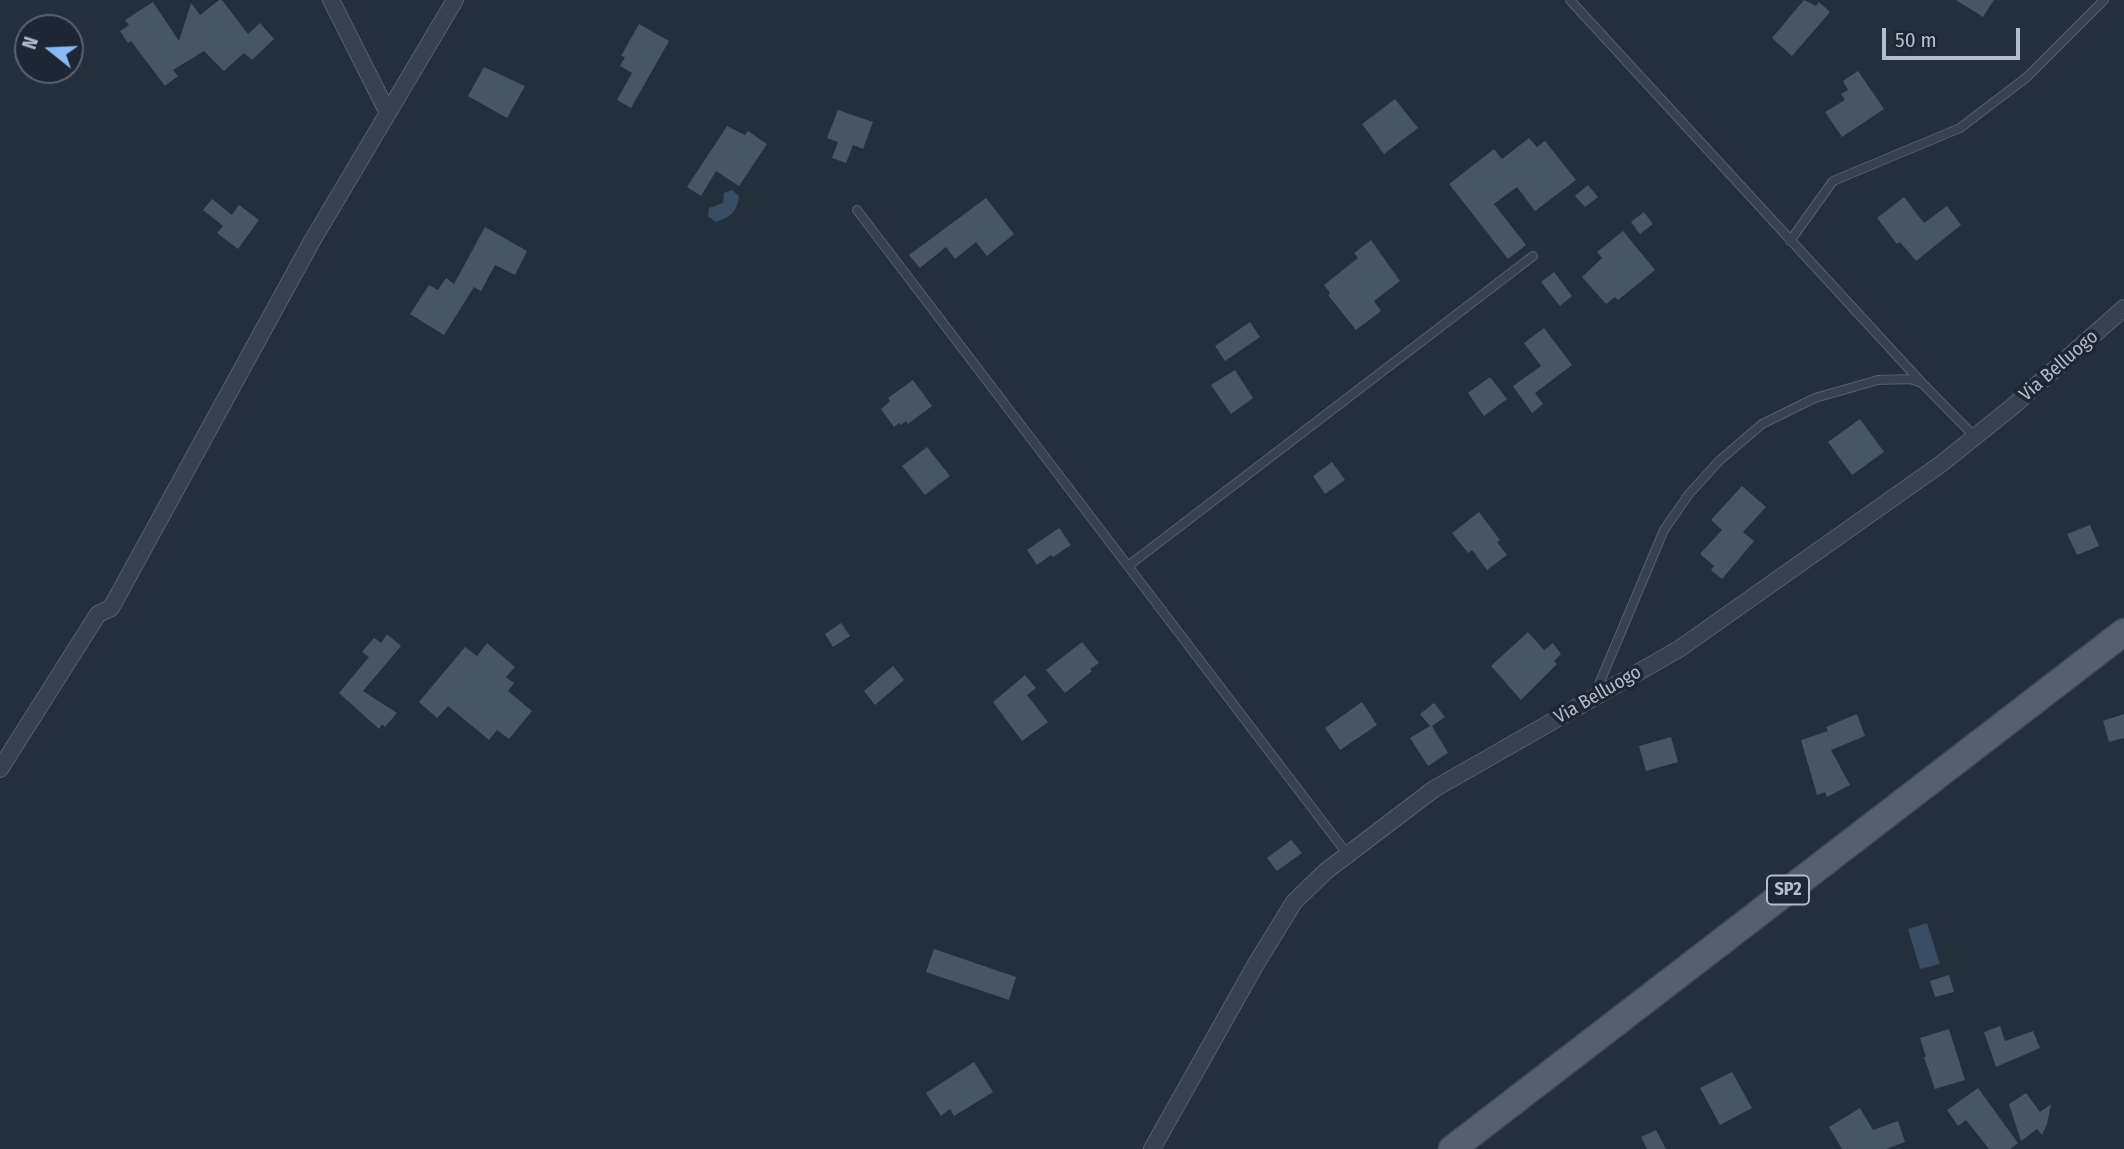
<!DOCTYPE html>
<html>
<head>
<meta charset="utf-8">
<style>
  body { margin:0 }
  #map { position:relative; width:2124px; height:1149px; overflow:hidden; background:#242f3c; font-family:"Fira Sans Condensed",sans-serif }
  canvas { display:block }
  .north { position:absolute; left:14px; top:14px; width:70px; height:70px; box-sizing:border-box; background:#1d2632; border:2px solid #59626e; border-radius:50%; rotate:288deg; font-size:19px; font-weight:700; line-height:28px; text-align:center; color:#b3bcc8 }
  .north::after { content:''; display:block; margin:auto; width:24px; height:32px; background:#8ab9f6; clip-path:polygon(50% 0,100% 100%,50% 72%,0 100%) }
  .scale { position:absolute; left:1882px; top:28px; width:138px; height:32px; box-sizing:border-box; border:4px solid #b3bcc8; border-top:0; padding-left:9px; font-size:21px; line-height:24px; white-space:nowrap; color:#b3bcc8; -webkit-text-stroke:5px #1d2632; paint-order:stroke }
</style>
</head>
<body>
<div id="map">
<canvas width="2124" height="1149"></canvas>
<div class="north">N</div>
<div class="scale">50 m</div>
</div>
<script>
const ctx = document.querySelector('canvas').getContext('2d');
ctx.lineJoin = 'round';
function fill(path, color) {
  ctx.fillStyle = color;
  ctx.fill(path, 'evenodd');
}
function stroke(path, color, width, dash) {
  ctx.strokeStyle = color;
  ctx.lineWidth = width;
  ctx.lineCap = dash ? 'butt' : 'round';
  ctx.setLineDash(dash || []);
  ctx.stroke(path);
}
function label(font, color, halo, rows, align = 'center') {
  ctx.font = font + ' "Fira Sans Condensed",sans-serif';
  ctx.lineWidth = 7;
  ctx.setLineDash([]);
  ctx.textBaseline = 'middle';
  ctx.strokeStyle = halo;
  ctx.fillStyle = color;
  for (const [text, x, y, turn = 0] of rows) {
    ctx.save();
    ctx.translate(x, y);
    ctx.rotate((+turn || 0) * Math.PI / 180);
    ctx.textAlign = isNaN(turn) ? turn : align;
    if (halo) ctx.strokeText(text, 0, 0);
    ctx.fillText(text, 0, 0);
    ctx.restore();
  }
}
const water = new Path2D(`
  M732,190L739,196C737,212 731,217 716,222L708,216L709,208L723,203L724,193Z
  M1927,923L1940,964L1920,969L1908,929Z`);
const building = new Path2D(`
  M219,0H222L248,34L260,23L274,39L252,60L244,53L224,71L204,51L173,70L178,76L165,86L131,41L128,43L120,31L129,25L125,20L153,2L179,41L191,3L200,15Z
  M1804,0L1816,6L1819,2L1830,12L1792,56L1772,38Z
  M1956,0H1994L1983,17Z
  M639,24L669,41L631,108L617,100L632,73L620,66L625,57L621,56Z
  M484,67L525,86L507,118L468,96Z
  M1858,71L1884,109L1842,137L1825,112L1845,100L1841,94L1848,90L1843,81Z
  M1395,99L1418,128L1384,154L1362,124Z
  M838,110L873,122L863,149L853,145L846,163L832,158L838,142L827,138Z
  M727,126L745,135L748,131L767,144L739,186L716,171L701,196L687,187Z
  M1529,138L1537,147L1545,141L1576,180L1535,211L1517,187L1494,204L1526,245L1508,259L1449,184L1494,149L1502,159Z
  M1588,185L1598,197L1585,207L1575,196Z
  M1904,197L1924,223L1947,206L1961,225L1916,261L1900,242L1897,244L1877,218Z
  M986,198L1014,234L987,256L976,242L955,259L946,247L920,268L909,255Z
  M212,199L232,215L239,205L259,220L238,249L217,233L223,226L203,210Z
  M1644,212L1653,224L1640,234L1631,222Z
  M485,227L527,251L515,275L495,265L481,291L474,287L444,335L410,314L429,285L438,290L446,278L454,284Z
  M1623,231L1655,270L1618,300L1615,297L1606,304L1582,277L1602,258L1597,252Z
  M1371,240L1400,281L1374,301L1381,311L1356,330L1328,295L1330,293L1324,285L1358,258L1354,253Z
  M1554,272L1572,296L1560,306L1541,282Z
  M1250,322L1260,337L1225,361L1215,346Z
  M1544,328L1572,365L1535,393L1543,404L1532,413L1513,386L1541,366L1524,343Z
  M1235,370L1253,398L1231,414L1211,385Z
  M1490,377L1507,399L1484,416L1468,393Z
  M913,380L932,406L908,424L906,421L901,425L899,423L894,427L881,409L890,401L888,398Z
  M1860,419L1884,452L1852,475L1828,442Z
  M927,447L950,476L925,495L902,466Z
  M1332,462L1345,480L1325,494L1313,476Z
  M1742,486L1766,507L1743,532L1754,541L1722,579L1711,570L1714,566L1700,554L1722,530L1711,520Z
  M1479,512L1500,540L1497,542L1507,555L1487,570L1472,550L1468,553L1452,533Z
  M2090,525L2099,546L2077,555L2067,534Z
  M1059,528L1071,545L1053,557L1051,555L1037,565L1027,550Z
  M841,623L850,636L833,647L825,634Z
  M1528,632L1544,650L1553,643L1561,654L1554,661L1557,664L1521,700L1491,666Z
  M387,634L401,646L363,691L397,713L385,727L382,724L379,729L339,693L369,657L362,652L374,638L381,643Z
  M1082,642L1099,663L1090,669L1092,671L1065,693L1046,670Z
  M487,643L515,667L506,677L514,683L508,691L532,711L509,739L497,730L489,740L448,706L437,718L419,702L465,647L477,656Z
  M893,666L904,680L875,705L864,691Z
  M1025,675L1036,688L1027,695L1048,722L1022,741L993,702Z
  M1362,702L1377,725L1340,750L1325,728Z
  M1434,703L1445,717L1432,726L1448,753L1428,766L1410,738L1430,726L1420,714Z
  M1857,714L1865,736L1831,750L1850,785L1827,797L1825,792L1817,795L1801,740L1828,731L1826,727Z
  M2124,714V738L2109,742L2103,721Z
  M1671,737L1678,762L1646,771L1639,746Z
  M1291,840L1302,853L1277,871L1267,858Z
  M934,949L1016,977L1009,1000L926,972Z
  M1949,975L1954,992L1935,997L1930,981Z
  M2000,1026L2005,1041L2033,1031L2040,1048L1996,1067L1984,1032Z
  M1949,1029L1965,1080L1935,1089L1924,1057H1926L1920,1038Z
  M974,1062L993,1092L954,1116L950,1109L941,1116L926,1093Z
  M1732,1072L1752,1108L1720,1125L1700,1088Z
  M1978,1088L2018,1143L2010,1149H1989L1966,1120L1958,1126L1947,1110Z
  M2026,1093L2040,1112L2051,1104L2047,1124L2042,1135L2037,1129L2021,1141L2009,1104Z
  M1860,1108L1873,1130L1898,1121L1905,1142L1886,1149H1842L1829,1127Z
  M1656,1130L1666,1149H1647L1641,1137Z`);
const lane = new Path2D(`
  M1570,0L1922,383L1975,437
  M857,210L1348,855
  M1790,241L1833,181L1960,128L2027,77L2104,0
  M1128,566L1533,256
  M1594,696L1664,530L1689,494L1719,461L1762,424L1815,398L1878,380L1910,379L1919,382`);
const street = new Path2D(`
  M331,0L388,113
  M0,769L98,614L111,608L312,241L455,0
  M1152,1149L1256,964L1294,902L1326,871L1434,789L1679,649L1941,464L2012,407L2124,308`);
const primary = new Path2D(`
  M1452,1149L2124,632`);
const shields = [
  [1788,890,42]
];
const shieldNames = [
  ["SP2",1788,890]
];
const streetNames = [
  ["Via Belluogo",2059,366,-41],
  ["Via Belluogo",1598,695,-30]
];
fill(water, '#384c63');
fill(building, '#485563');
stroke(lane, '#565f6b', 10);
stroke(street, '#565f6b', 18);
stroke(primary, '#414a56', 29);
stroke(lane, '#38414d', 8);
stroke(street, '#38414d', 16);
stroke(primary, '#56606d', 26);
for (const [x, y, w] of shields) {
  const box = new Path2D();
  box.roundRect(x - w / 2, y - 14.5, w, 29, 5);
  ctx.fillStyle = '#1d2632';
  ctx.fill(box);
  stroke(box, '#b3bcc8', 2);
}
label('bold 18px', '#b3bcc8', null, shieldNames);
label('19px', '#b3bcc8', '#1d2632', streetNames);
</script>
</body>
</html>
